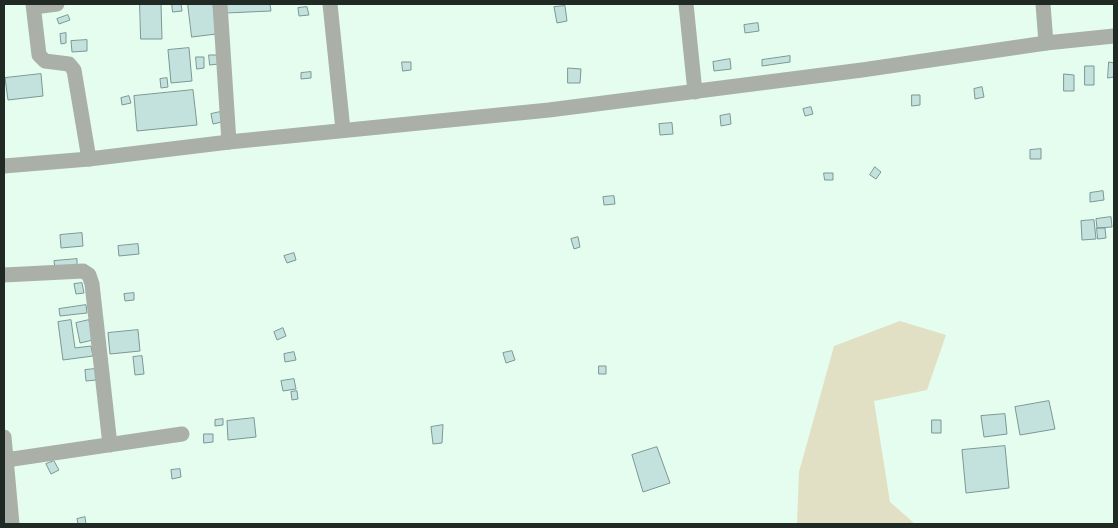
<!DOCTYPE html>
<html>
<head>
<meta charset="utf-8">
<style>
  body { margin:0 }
  #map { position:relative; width:1118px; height:528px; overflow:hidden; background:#e5fdee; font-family:"Sofia Sans Condensed",sans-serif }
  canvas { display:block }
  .frame { position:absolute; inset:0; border:5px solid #202924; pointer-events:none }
</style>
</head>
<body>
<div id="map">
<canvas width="1118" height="528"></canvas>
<div class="frame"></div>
</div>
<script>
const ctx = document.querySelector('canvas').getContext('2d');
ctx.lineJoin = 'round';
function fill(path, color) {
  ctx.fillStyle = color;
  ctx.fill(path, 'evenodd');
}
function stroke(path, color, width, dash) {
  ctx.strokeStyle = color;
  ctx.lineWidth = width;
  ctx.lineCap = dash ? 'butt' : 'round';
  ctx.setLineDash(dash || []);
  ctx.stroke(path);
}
const green = new Path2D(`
  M900,321L946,335L927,390L874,401L890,502L915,524H797L799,472L834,346Z`);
const building = new Path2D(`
  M140,4H161L162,39H141Z
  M172,4H181L182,11L173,12Z
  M188,4H213L216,34L192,37Z
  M226,4H270L271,11L226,13Z
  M565,6L567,21L557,23L554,7Z
  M307,7L309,15L299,16L298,8Z
  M68,15L70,20L59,24L57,19Z
  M758,23L759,31L745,33L744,25Z
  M66,33V43L61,44L60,34Z
  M87,40V51L72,52L71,41Z
  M189,48L192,81L171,83L168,50Z
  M209,55H217L218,64L210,65Z
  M790,56V62L762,66V60Z
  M196,57H204V68L197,69Z
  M730,59L731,69L714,71L713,62Z
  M402,62H411V70L403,71Z
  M1109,62L1114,63V77L1108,78Z
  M1085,66H1094V85H1085Z
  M568,68L581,69L580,83H568Z
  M311,72V78L301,79V73Z
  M41,74L43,96L8,100L5,78Z
  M1064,74L1074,75V91H1064Z
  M167,78L168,87L161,88L160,79Z
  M982,87L984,97L975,99L974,89Z
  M193,90L197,125L137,131L134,96Z
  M912,95H920V105L912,106Z
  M129,96L131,103L122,105L121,98Z
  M811,107L813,114L805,116L803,109Z
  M220,112L222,122L213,124L211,114Z
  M730,114L731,124L721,126L720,116Z
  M672,123L673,134L660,135L659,124Z
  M1041,149V159H1030V150Z
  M875,167L881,172L876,179L870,175Z
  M824,173H833V180H825Z
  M1103,191L1104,200L1090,202V193Z
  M614,196L615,204L604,205L603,197Z
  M1111,217L1112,227L1097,228L1096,219Z
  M1094,220L1096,239L1082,240L1081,221Z
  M1097,228H1105L1106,238L1098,239Z
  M82,233L83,246L61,248L60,235Z
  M578,237L580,247L574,249L571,239Z
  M138,244L139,254L119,256L118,246Z
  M294,253L296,260L287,263L284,256Z
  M77,259V266L55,268L54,261Z
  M82,283L84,293L76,294L74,284Z
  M134,293V300L125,301L124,294Z
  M86,305L87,313L60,316L59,309Z
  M71,320L75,348L91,346L93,356L63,360L58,322Z
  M89,320L93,340L80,343L76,323Z
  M283,328L286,336L277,340L274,332Z
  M138,330L140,351L110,354L108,333Z
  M512,351L515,360L506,363L503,353Z
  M294,352L296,360L285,362L284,354Z
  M142,356L144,374L135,375L133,357Z
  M599,366H606V374H599Z
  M95,369L96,380L86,381L85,370Z
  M294,379L296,389L283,391L281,381Z
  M297,391L298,399L292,400L291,392Z
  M1049,401L1055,429L1020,435L1015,407Z
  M1005,414L1007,434L984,437L981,416Z
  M254,418L256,437L228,440L227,421Z
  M223,419V425L215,426V420Z
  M932,420H941V433H932Z
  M443,425L442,443L433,444L431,427Z
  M204,434H213V442L204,443Z
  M1005,446L1009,488L966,493L962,450Z
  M657,447L670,483L643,492L632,455Z
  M54,461L59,470L51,474L46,464Z
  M180,469L181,477L172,479L171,470Z
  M85,517L86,524H78L77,519Z`);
const minor = new Path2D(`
  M33,4L39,55L45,61L69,64L74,70L89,159
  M220,4L229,142
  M330,4L343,130
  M686,4L695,92
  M1043,4L1046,43
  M34,7L57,4
  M4,275L83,271L89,275L92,284L110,445
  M4,437L12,524
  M6,460L182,434`);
const tertiary = new Path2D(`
  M4,166L89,159L229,142L549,110L862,70L1046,43L1114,36`);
fill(green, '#e1e0c5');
fill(building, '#c3e1dd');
stroke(building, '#7c9794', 1);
stroke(minor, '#aab0a7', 15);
stroke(tertiary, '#aab0a7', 15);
</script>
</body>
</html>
